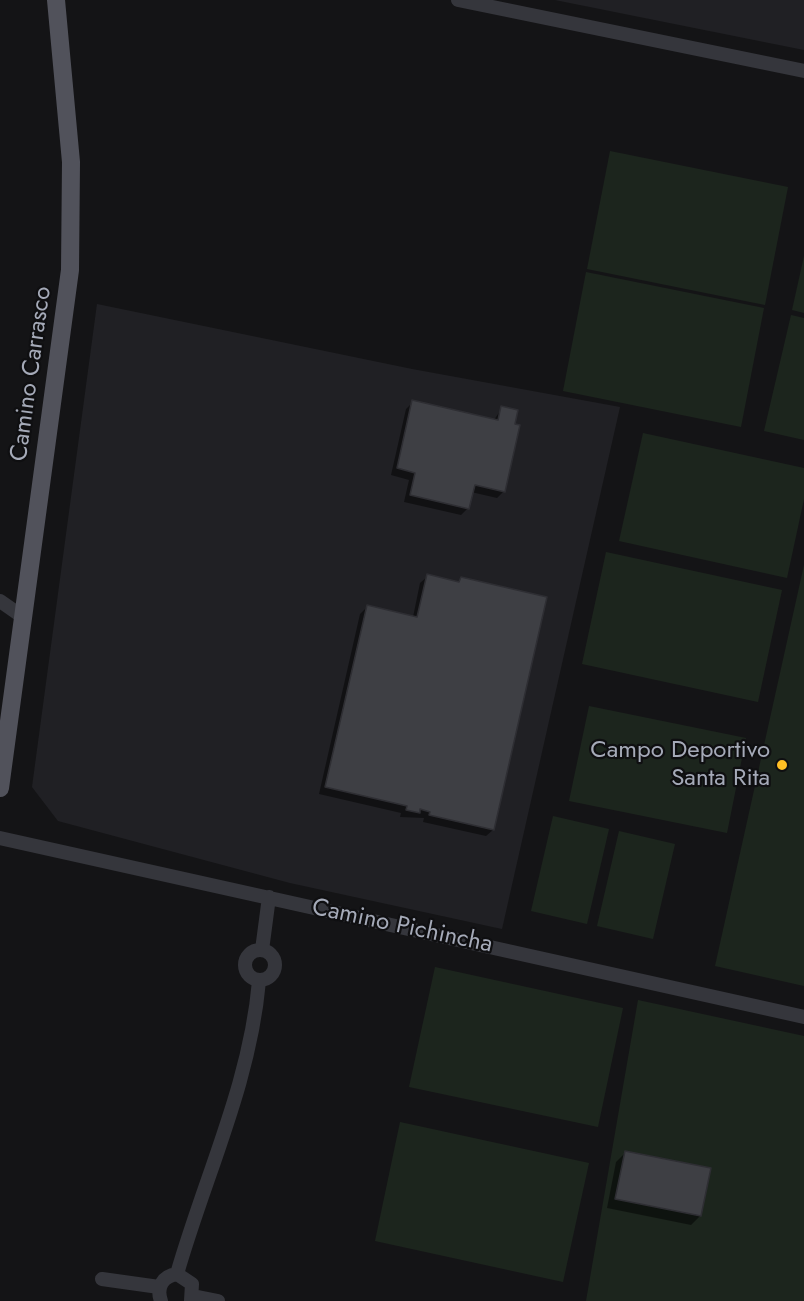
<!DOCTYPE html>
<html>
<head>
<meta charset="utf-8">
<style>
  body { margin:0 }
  canvas { display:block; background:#141416 }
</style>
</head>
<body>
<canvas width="804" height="1301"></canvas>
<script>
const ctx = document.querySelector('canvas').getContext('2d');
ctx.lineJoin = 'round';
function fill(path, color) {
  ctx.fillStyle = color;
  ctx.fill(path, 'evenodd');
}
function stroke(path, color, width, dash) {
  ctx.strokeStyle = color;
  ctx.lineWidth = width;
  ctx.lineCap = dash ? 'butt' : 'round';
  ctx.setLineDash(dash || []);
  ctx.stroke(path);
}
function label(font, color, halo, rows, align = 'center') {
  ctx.font = font + ' Jost,sans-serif';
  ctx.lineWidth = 4.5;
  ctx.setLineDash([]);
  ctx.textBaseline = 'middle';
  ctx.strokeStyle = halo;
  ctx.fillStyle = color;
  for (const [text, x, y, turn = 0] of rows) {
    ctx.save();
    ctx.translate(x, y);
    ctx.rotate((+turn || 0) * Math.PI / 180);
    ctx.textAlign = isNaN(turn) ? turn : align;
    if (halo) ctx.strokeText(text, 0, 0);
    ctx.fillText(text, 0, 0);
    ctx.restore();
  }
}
const built = new Path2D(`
  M555,0H804V50Z
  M97,304L412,369L620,407L502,929L290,883L58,821L32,787Z`);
const green = new Path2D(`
  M610,151L788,187L765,305L587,269Z
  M804,256V313L792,310Z
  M586,272L764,308L741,427L563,391Z
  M791,315L804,318V440L764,431Z
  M643,433L804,468V499L787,578L619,541Z
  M606,552L782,590L758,702L582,664Z
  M804,565V986L715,966Z
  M589,706L746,738L727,833L569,801Z
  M553,816L609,829L587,924L531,911Z
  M619,831L675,844L653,939L597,926Z
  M435,967L623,1008L598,1127L409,1087Z
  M638,1000L804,1036V1301H586Z
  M400,1122L589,1163L563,1282L375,1241Z`);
const shadow = new Path2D(`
  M413,402L494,420L502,408L504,491L497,498L471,492L468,508L461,515L404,502L409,480L391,475L406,409Z
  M428,576L457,583L461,579L493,830L486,836L423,822L424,818L400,817L401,813L319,794L360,614L367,607L413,617L420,583Z
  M626,1152L700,1216L691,1225L607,1208L616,1162Z`);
const building = new Path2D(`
  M412,400L498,420L501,406L518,410L515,424L520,425L505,492L475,485L469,509L410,495L415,473L397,468Z
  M427,574L459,582L461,577L547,597L494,830L429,815L430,812L420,809V813L406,810L407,806L325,787L367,605L417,617Z
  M625,1151L711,1168L701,1216L615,1199Z`);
const minor = new Path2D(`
  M458,0L804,71
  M0,601L23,617
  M0,838L804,1017
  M262,950L269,897
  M245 965a15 15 0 1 1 30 0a15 15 0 1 1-30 0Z
  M177,1274C205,1176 250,1084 259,981
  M102,1279L159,1287
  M193,1296L218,1301
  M161,1301C156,1287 163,1276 177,1274L192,1284L191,1301`);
const major = new Path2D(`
  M0,788L70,270L71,162L56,0`);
const markers = [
  [782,765,6,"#ffbf24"]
];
const streetNames = [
  ["Camino Carrasco",32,374,-82],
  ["Camino Pichincha",402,927,12]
];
const poiNames = [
  ["Campo Deportivo",770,751],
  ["Santa Rita",770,779]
];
fill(built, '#202024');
fill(green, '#1c251d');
fill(shadow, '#0007');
fill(building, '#3e3f44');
stroke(building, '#2e2e33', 1.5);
stroke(minor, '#35363c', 14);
stroke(major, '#51525b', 18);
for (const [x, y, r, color] of markers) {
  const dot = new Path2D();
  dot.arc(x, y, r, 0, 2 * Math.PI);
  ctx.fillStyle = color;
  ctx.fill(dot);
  stroke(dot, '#0f0f11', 2);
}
label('24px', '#a5aab8', '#0f0f11', streetNames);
label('24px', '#a5aab8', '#0f0f11', poiNames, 'right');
</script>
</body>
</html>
